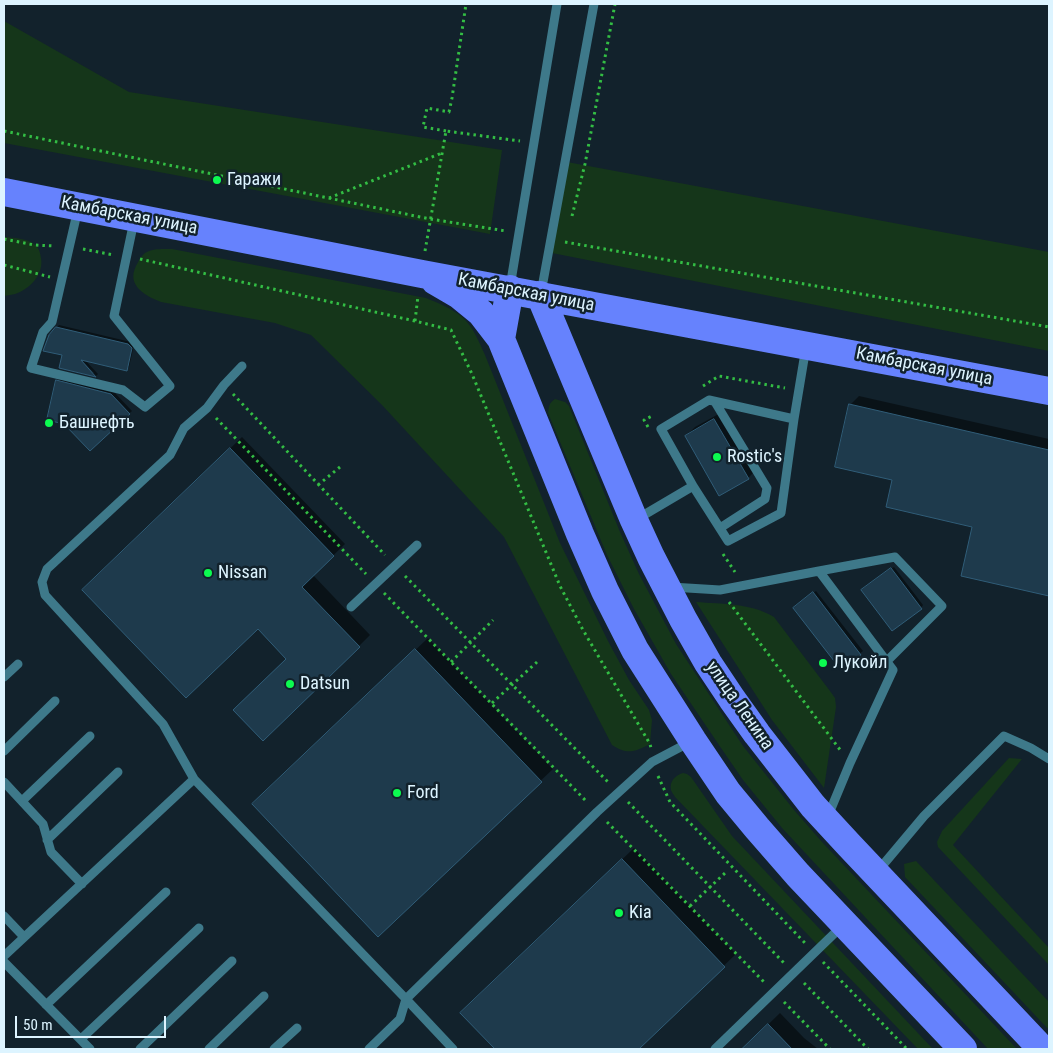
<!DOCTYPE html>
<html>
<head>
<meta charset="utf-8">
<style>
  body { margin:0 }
  #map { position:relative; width:1053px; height:1053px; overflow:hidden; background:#12222c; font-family:"Roboto Condensed",sans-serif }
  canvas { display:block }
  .frame { position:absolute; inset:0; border:5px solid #ddf4ff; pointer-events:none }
  .scale { position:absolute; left:15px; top:1016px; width:151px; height:22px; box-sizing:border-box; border:2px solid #ddf4ff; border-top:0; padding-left:6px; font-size:15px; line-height:18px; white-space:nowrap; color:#ddf4ff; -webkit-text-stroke:4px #12222c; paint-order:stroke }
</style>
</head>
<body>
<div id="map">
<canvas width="1053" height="1053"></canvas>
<div class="frame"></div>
<div class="scale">50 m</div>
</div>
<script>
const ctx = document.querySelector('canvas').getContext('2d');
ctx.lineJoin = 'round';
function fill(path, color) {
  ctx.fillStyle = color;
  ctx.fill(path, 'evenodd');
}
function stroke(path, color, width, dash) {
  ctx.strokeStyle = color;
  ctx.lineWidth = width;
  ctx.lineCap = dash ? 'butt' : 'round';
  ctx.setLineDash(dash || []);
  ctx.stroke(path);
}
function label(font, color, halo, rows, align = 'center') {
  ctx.font = font + ' "Roboto Condensed",sans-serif';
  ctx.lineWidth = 5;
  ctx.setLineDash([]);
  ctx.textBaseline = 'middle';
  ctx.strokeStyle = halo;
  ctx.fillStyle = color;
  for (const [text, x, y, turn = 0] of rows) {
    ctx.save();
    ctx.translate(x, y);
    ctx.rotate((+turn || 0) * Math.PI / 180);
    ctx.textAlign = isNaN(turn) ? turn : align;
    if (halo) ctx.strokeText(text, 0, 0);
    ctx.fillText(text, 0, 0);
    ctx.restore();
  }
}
const green = new Path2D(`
  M4,21L129,92L502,150L490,234L4,143Z
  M567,162L1049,252V351L552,253Z
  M4,237C14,238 26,238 34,244C39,248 40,252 41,258C44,274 30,289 15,294C12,295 8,295 4,296Z
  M172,249L426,298C438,303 451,308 462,317C473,326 479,342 485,355L560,543L608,641L629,680L649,710L652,720L650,744C635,752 627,755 612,745L504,537L382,405L311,335L275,323L161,302C146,296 126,286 136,266C138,262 141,256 145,253C152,248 164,249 172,249Z
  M555,399L565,402L569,406L620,532L639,574L676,644L743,746L794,810L822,842L1017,1049H988L782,828L743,780L721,748L671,674L634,609L607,555L548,413C549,406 549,403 555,399Z
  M696,602C722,604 751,603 774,617L830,691L835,698L836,707L824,788L772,720Z
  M1009,758L1022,759L953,845L1049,948V965L938,847L937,842L942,831Z
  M683,773L687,774L691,777L732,836L933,1049H918L676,798C675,797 671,791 671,790C669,782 675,775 683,773Z
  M916,861L1049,1002V1030L905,877L904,864Z`);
const shadow = new Path2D(`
  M59,325L131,342L134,345L129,367L126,370L85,360L98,374L96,376L60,367L64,354L50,336ZM77,355L94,373H91L76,357Z
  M60,379L114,392L132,411L90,450L57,381Z
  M859,396L1049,439V595L963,575L974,526L894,480L850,405Z
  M724,411L757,469L748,478L686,436L695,427Z
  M242,437L345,544L313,575L370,635L359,646L288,658L258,628L96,578Z
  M894,567L923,605L921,608L865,588Z
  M816,591L863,651L842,668L797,605Z
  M428,638L553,769L378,935L265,793Z
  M634,848L736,954L637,1049H497L462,1013Z
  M780,1013L804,1038L818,1049H743Z`);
const building = new Path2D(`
  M56,327L128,344L132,348L127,371L81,360L96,377L59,368L62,355L43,351L49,335Z
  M56,380L111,394L130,414L90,451L64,424L47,420Z
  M849,404L1049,450V596L961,576L972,527L886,507L892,480L835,467Z
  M714,419L749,479L719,496L685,436Z
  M230,448L334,556L302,587L360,647L263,741L233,710L286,659L258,629L186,698L82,590Z
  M891,568L922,609L892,631L861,590Z
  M813,592L861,655L841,670L793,608Z
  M415,649L542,782L378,937L252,804Z
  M622,859L725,967L639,1049H495L460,1013Z
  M768,1024L792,1049H742Z`);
const path = new Path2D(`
  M4,131L430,219L506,231
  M446,131L423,127L427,108L449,112L452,98L466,4
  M329,198L442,153
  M572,216L585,164L615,4
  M4,239L34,245L55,246
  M565,242L1049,327
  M83,249L114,255
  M425,251L446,131L520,141
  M140,259L415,321L451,330L472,374L560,586L583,630L650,744L651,748
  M4,265L50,277
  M415,321L418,296
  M703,386L719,376L785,388
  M233,394L385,555
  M216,418L366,574
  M648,427L644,420L652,416
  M318,485L340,467
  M723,554L735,572
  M405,576L609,783
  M384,593L587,802
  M729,602L841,751
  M451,662L493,620
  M492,703L537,662
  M658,776L670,802L805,943
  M628,802L784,963
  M607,822L764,982
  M690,906L725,873
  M823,962L907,1049
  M804,983L868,1049
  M784,1002L830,1049`);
const lane = new Path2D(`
  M78,209L52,322L43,332L31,368L123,390L145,407L170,386L114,316L134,221
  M510,287L557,4
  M541,293L594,4
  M242,366L224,385L207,408L184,428L170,455L47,569L42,582L45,595L163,724L194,779L406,999L597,812L652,762L690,742
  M715,402L767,488L765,499L720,528
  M794,419L806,347
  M637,519L693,486L728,541L781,513L794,419L709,400L661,429L693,486
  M819,571L895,557L942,606L886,662
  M671,587L720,590L819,571L893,670L850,763L828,816
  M351,607L417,545
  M4,677L18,664
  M4,751L55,701
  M4,782L43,824L51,852L82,884
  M22,801L90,736
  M47,840L118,772
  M877,872L924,816L1004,736L1031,748L1049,759
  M4,916L24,937
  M4,956L194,779
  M4,962L90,1049
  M46,1005L166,892
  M81,1039L199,928
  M140,1049L232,961
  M209,1049L264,996
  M274,1049L297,1028
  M369,1049L400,1019L406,999L453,1049
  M715,1049L842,926`);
const primary = new Path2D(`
  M4,192L422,274L1049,391
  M435,281L459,295L481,313L501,339
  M510,289L501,339L580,534L605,591L635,650L693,741L728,793L757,828L798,875L963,1049
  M540,295L634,520L651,557L683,619L708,663L732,699L757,734L813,806L849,845L1042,1049`);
const markers = [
  [217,180,5,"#0cfb50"],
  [49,423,5,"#0cfb50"],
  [717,457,5,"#0cfb50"],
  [208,573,5,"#0cfb50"],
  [823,663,5,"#0cfb50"],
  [290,684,5,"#0cfb50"],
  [397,793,5,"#0cfb50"],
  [619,913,5,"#0cfb50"]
];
const poiNames = [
  ["Гаражи",227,180],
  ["Башнефть",59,423],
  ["Rostic's",727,457],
  ["Nissan",218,573],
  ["Лукойл",833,663],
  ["Datsun",300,684],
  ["Ford",407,793],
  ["Kia",629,913]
];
const streetNames = [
  ["Камбарская улица",129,216,11],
  ["Камбарская улица",526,293,11],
  ["Камбарская улица",924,367,11],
  ["улица Ленина",739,706,55]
];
fill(green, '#15361a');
fill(shadow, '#0007');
fill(building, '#1e3a4c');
stroke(building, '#305d78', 1);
stroke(path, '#33bd44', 3, [2.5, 4]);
stroke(lane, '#3e798a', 9);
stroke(primary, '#6682fd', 28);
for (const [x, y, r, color] of markers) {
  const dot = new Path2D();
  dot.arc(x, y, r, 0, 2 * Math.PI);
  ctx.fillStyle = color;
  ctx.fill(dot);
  stroke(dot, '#12222c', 2);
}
label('18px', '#ddf4ff', '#12222c', poiNames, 'left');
label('18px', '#ddf4ff', '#12222c', streetNames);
</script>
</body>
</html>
